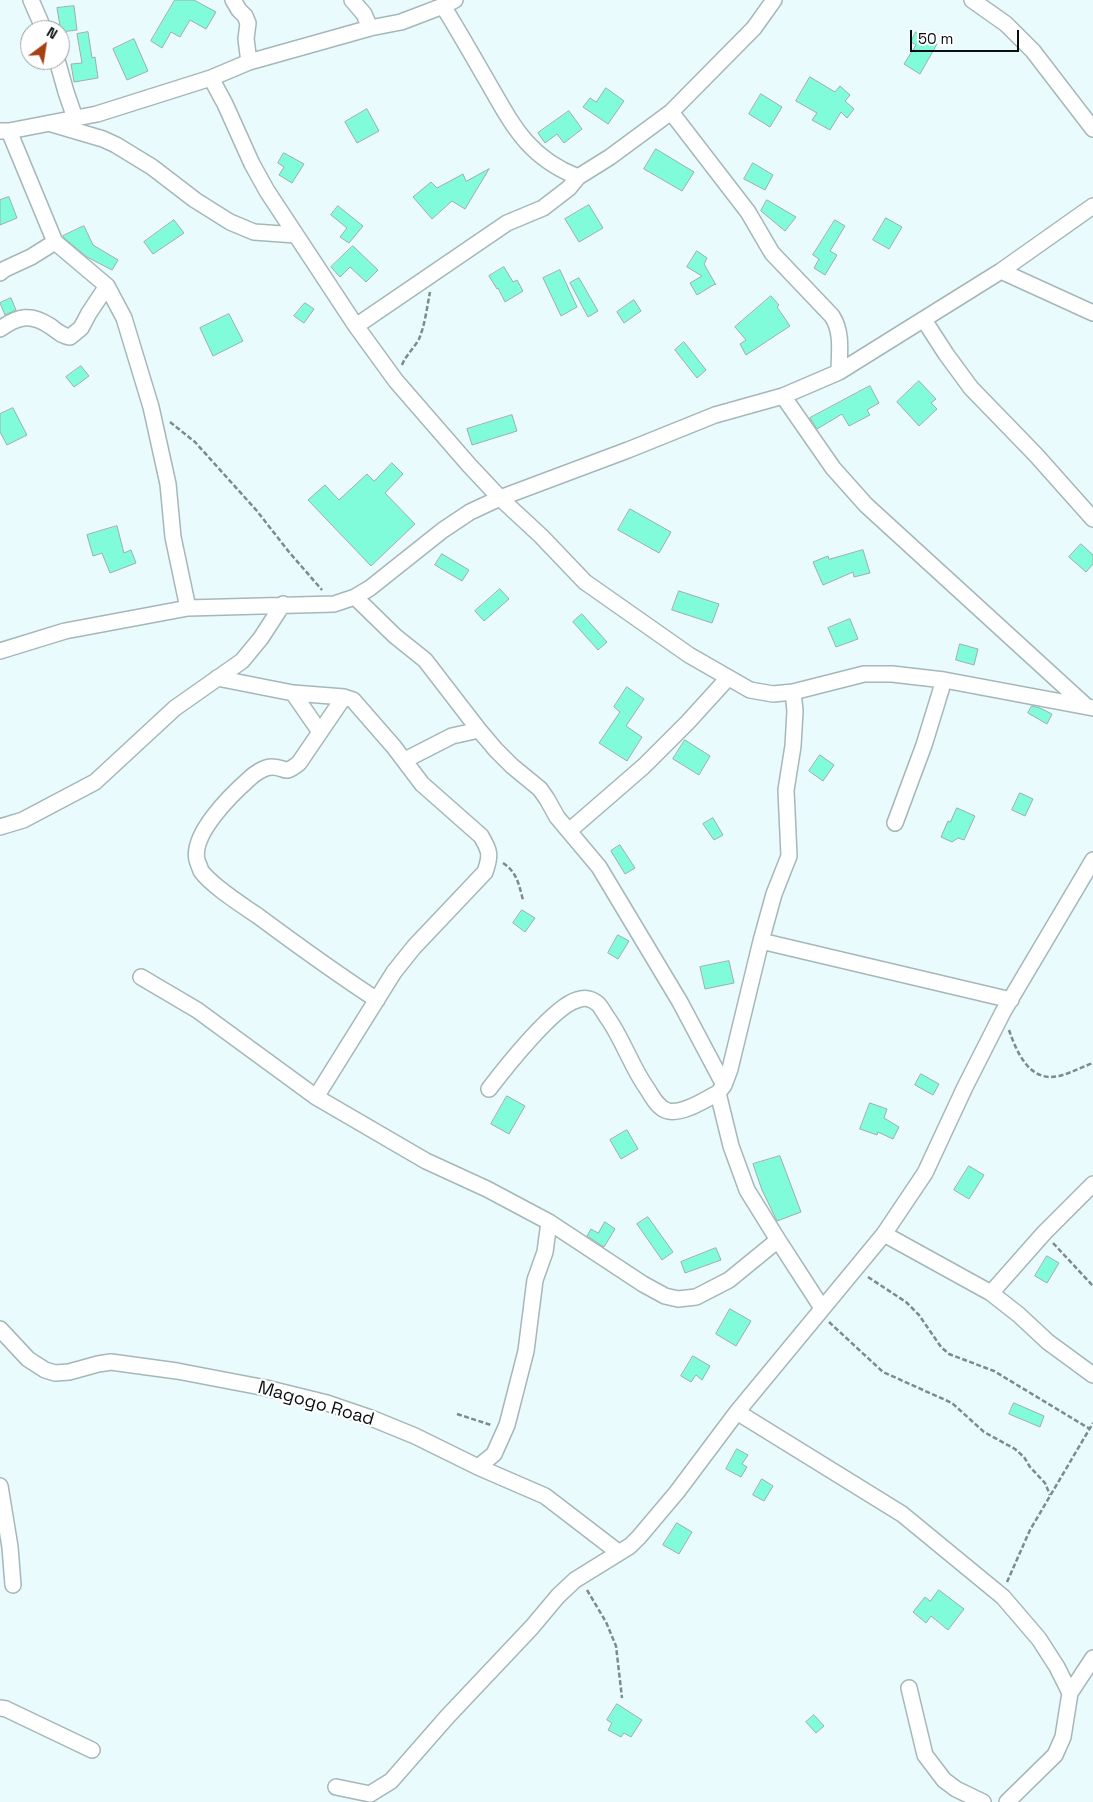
<!DOCTYPE html>
<html>
<head>
<meta charset="utf-8">
<style>
  body { margin:0 }
  #map { position:relative; width:1093px; height:1802px; overflow:hidden; background:#e9fbfd; font-family:"Space Grotesk",sans-serif }
  canvas { display:block }
  .north { position:absolute; left:20px; top:20px; width:50px; height:50px; box-sizing:border-box; background:#fff; border:1px solid #9d9f9f; border-radius:50%; rotate:31deg; font-size:14px; font-weight:700; line-height:20px; text-align:center; color:#090f10 }
  .north::after { content:''; display:block; margin:auto; width:18px; height:22px; background:#a64113; clip-path:polygon(50% 0,100% 100%,50% 72%,0 100%) }
  .scale { position:absolute; left:910px; top:30px; width:109px; height:22px; box-sizing:border-box; border:2px solid #090f10; border-top:0; padding-left:6px; font-size:15px; line-height:18px; white-space:nowrap; color:#090f10; -webkit-text-stroke:4px #fff; paint-order:stroke }
</style>
</head>
<body>
<div id="map">
<canvas width="1093" height="1802"></canvas>
<div class="north">N</div>
<div class="scale">50 m</div>
</div>
<script>
const ctx = document.querySelector('canvas').getContext('2d');
ctx.lineJoin = 'round';
function fill(path, color) {
  ctx.fillStyle = color;
  ctx.fill(path, 'evenodd');
}
function stroke(path, color, width, dash) {
  ctx.strokeStyle = color;
  ctx.lineWidth = width;
  ctx.lineCap = dash ? 'butt' : 'round';
  ctx.setLineDash(dash || []);
  ctx.stroke(path);
}
function label(font, color, halo, rows, align = 'center') {
  ctx.font = font + ' "Space Grotesk",sans-serif';
  ctx.lineWidth = 4.5;
  ctx.setLineDash([]);
  ctx.textBaseline = 'middle';
  ctx.strokeStyle = halo;
  ctx.fillStyle = color;
  for (const [text, x, y, turn = 0] of rows) {
    ctx.save();
    ctx.translate(x, y);
    ctx.rotate((+turn || 0) * Math.PI / 180);
    ctx.textAlign = isNaN(turn) ? turn : align;
    if (halo) ctx.strokeText(text, 0, 0);
    ctx.fillText(text, 0, 0);
    ctx.restore();
  }
}
const building = new Path2D(`
  M175,0H194L216,12L206,29L190,20L180,37L171,32L162,48L151,41Z
  M74,6L77,30L61,32L57,8Z
  M88,32L92,58L95,57L98,78L74,82L71,64L82,63L77,34Z
  M916,32L937,44L920,74L904,64L916,45L911,42Z
  M134,39L148,71L127,80L113,49Z
  M810,77L835,92L840,86L850,95L845,101L854,109L847,118L841,112L830,130L812,120L817,113L796,101Z
  M606,88L624,101L608,124L583,107L590,98L596,102Z
  M761,94L782,107L770,127L749,114Z
  M367,109L379,131L357,143L345,122Z
  M569,111L582,129L564,143L557,134L545,143L538,133Z
  M656,149L694,172L682,191L644,169Z
  M284,153L304,164L292,183L279,175L284,167L278,163Z
  M753,163L773,175L765,190L744,179Z
  M489,169L465,209L452,201L432,219L413,197L431,182L437,188L463,174L466,181Z
  M9,197L17,218L0,225V200Z
  M767,200L796,217L785,231L761,211Z
  M589,205L603,228L579,242L565,219Z
  M338,206L363,226L349,243L340,237L347,228L331,215Z
  M886,218L902,227L889,249L873,240Z
  M174,220L184,233L153,254L144,242Z
  M835,220L845,226L830,251L837,255L825,275L814,268L819,259L813,255Z
  M84,226L93,245L118,260L112,270L87,257L64,238L63,236Z
  M353,246L378,270L366,282L350,267L340,277L331,267Z
  M697,251L707,258L704,264L716,285L715,284L697,295L690,283L702,276L687,267Z
  M504,267L513,282L517,280L523,291L505,302L498,288L497,289L489,276Z
  M560,270L577,307L561,316L543,278Z
  M579,278L598,311L588,317L570,283Z
  M771,296L779,305L777,307L790,326L746,355L740,344L746,340L735,327Z
  M11,298L16,310L5,315L0,303Z
  M634,300L641,311L624,323L617,312Z
  M305,303L314,309L304,323L294,316Z
  M229,314L243,341L213,356L200,328Z
  M684,342L706,370L697,378L675,350Z
  M81,366L89,376L74,387L66,377Z
  M919,381L936,399L931,403L937,409L919,426L897,402Z
  M870,386L879,403L867,410L870,415L849,426L842,414L817,429L810,418Z
  M13,408L27,435L7,445L0,432V414Z
  M512,415L517,431L472,445L467,429Z
  M392,463L403,474L385,493L415,524L371,566L308,500L325,485L339,500L367,474L374,481Z
  M630,509L671,532L659,553L618,530Z
  M117,526L124,553L131,550L136,563L110,573L102,553L93,556L87,535Z
  M1081,544L1093,555V564L1086,572L1069,557Z
  M863,550L870,573L854,577L853,572L823,585L813,562L828,556L829,559Z
  M442,554L469,570L462,581L435,565Z
  M500,589L509,599L484,621L475,611Z
  M679,591L719,604L712,623L672,610Z
  M582,614L607,642L598,650L573,622Z
  M850,619L858,639L836,647L828,628Z
  M960,644L978,649L974,665L956,660Z
  M627,687L644,699L626,726L642,737L627,761L599,743L620,712L614,707Z
  M1032,706L1040,708L1052,714L1047,724L1028,713Z
  M685,740L710,756L699,775L673,759Z
  M820,755L834,765L823,781L809,771Z
  M1020,793L1033,799L1025,816L1012,810Z
  M957,808L975,816L964,840L958,838L952,842L941,837L948,821L950,822Z
  M713,818L723,835L714,840L703,824Z
  M620,845L635,868L625,874L611,851Z
  M522,910L535,918L525,932L513,923Z
  M618,935L629,941L618,959L608,953Z
  M729,961L734,983L705,989L700,967Z
  M921,1074L939,1084L933,1095L915,1085Z
  M507,1096L525,1106L509,1134L491,1124Z
  M870,1103L887,1109L884,1118L899,1127L893,1139L878,1132L877,1135L860,1129Z
  M627,1130L638,1149L621,1159L610,1140Z
  M780,1156L801,1212L777,1221L762,1190L753,1164Z
  M969,1166L984,1175L969,1199L954,1190Z
  M648,1217L673,1252L662,1260L637,1224Z
  M605,1222L615,1229L604,1247L587,1236L591,1229L598,1233Z
  M716,1248L721,1260L685,1273L681,1262Z
  M1047,1256L1059,1263L1047,1283L1035,1276Z
  M730,1309L751,1321L736,1346L716,1334Z
  M693,1356L710,1366L702,1380L696,1375L691,1382L681,1376Z
  M1014,1403L1044,1416L1040,1427L1009,1414Z
  M737,1449L748,1455L742,1464L747,1467L741,1477L726,1469Z
  M762,1479L773,1486L764,1501L753,1495Z
  M677,1523L692,1532L679,1554L663,1545Z
  M939,1590L964,1609L948,1630L931,1616L926,1623L913,1612L925,1597L930,1601Z
  M617,1704L642,1720L631,1737L624,1733L621,1737L608,1730L612,1723L607,1720Z
  M814,1715L824,1726L816,1733L806,1722Z`);
const path = new Path2D(`
  M402,365C406,355 414,348 419,339C425,325 427,307 430,292
  M170,422L195,442L257,511L289,552L322,590
  M503,863C517,872 519,885 523,900
  M1009,1030C1017,1053 1030,1083 1059,1076C1071,1073 1082,1067 1093,1063
  M1053,1243L1093,1286
  M868,1277L906,1302L919,1315L941,1347L949,1354L994,1371L1090,1429
  M829,1322L883,1372L952,1403L984,1432L1015,1449L1024,1457L1030,1467L1045,1483L1050,1495
  M457,1414L491,1425
  M1007,1582L1030,1530L1093,1423
  M587,1590L606,1622L616,1646L622,1698`);
const minor = new Path2D(`
  M31,0L44,30
  M233,0L239,10L245,16L248,23L246,39L249,62
  M352,0L364,14L370,28
  M972,0L1006,24L1033,51L1093,129
  M443,6C458,30 472,55 486,79C512,124 527,157 578,177L610,157L671,112L754,28L774,0
  M57,60L66,92L75,118
  M211,78L225,104L252,164L267,191L356,326L396,381L469,465L500,498L541,536L585,582L689,655L750,690L773,694L793,692L864,674H892L944,680L1093,708
  M671,112L748,212L772,253L832,316C843,333 839,353 839,372
  M52,124L103,139L116,145L152,167L195,200L230,222L254,232L296,235
  M0,131H9L97,114L211,78L249,62L370,28L401,22L443,6L455,0
  M9,131L55,242L107,286L124,318L151,407L168,484L173,537L188,608
  M1001,271L1093,313
  M0,273L5,269L31,257L55,242
  M924,320L946,354L971,388L1036,455L1093,519
  M356,326L507,223L543,208L569,188L578,177
  M0,329C18,316 31,313 50,326C57,331 62,336 70,337L81,328L89,313L107,286
  M783,396L833,468L866,505L1086,706
  M355,597L395,636L425,660L479,730L496,750L512,766L540,789L547,799L557,817L599,867L680,1002L724,1085L718,1093L731,1146L747,1190L778,1240L822,1308
  M0,651L65,631L188,608L334,604L355,597L370,588L443,530L470,512L500,498L628,450L715,415L783,396L839,372L1001,271L1093,206
  M217,678L293,693L344,697L353,700L394,747L422,784L481,836C490,851 491,855 485,872L414,947L394,972L316,1097
  M293,693L320,732
  M344,697L299,763C283,776 287,767 272,767C264,767 254,774 249,779C231,795 191,834 197,860C198,863 200,868 201,871C213,887 242,905 258,916C297,945 336,973 377,1000
  M405,760L452,736L479,730
  M895,823L924,745L944,680
  M0,827L23,820L95,782L175,708L242,661L261,638L283,604
  M569,831L644,766L688,722L728,678
  M761,941L1011,1000
  M141,977L197,1010L316,1097L426,1161L487,1189L549,1222L643,1284L665,1296L678,1299L696,1297L729,1280L778,1240
  M724,1085L730,1069L761,941L774,894L789,856L786,790L793,746L795,711L793,692
  M489,1089C505,1068 554,1006 577,1000C585,997 591,998 598,1004C602,1008 605,1015 609,1020C624,1042 632,1068 648,1090C653,1098 658,1108 668,1111C684,1114 704,1100 718,1093
  M884,1234L991,1293L1019,1315L1048,1342L1093,1375
  M991,1293L1044,1233L1093,1184
  M0,1329L28,1359L45,1370L55,1373L69,1372L98,1364L111,1362L177,1371L266,1388L327,1403L371,1418L415,1436L478,1467L545,1496L618,1552
  M737,1412L902,1514L1003,1597L1039,1639L1057,1667L1070,1693L1063,1737L1055,1755L1007,1802
  M478,1467L494,1454L507,1425L526,1351L535,1280L545,1252L549,1222
  M0,1486L10,1547L13,1585
  M909,1688L925,1755L944,1780L956,1789L983,1802
  M1070,1693L1093,1658
  M0,1708L6,1709L92,1750
  M336,1787L370,1794L391,1781L447,1717L532,1627L558,1596L575,1580L630,1546L639,1537L677,1492L737,1412L884,1234L925,1173L965,1087L1003,1012L1093,860`);
const streetNames = [
  ["Magogo Road",316,1404,16]
];
fill(building, '#80fcda');
stroke(building, '#9faea9', 1);
stroke(minor, '#a6b7b9', 18);
stroke(path, '#7e8a8c', 2.5, [5, 2.5]);
stroke(minor, '#fff', 15);
label('18px', '#090f10', '#fff', streetNames);
</script>
</body>
</html>
